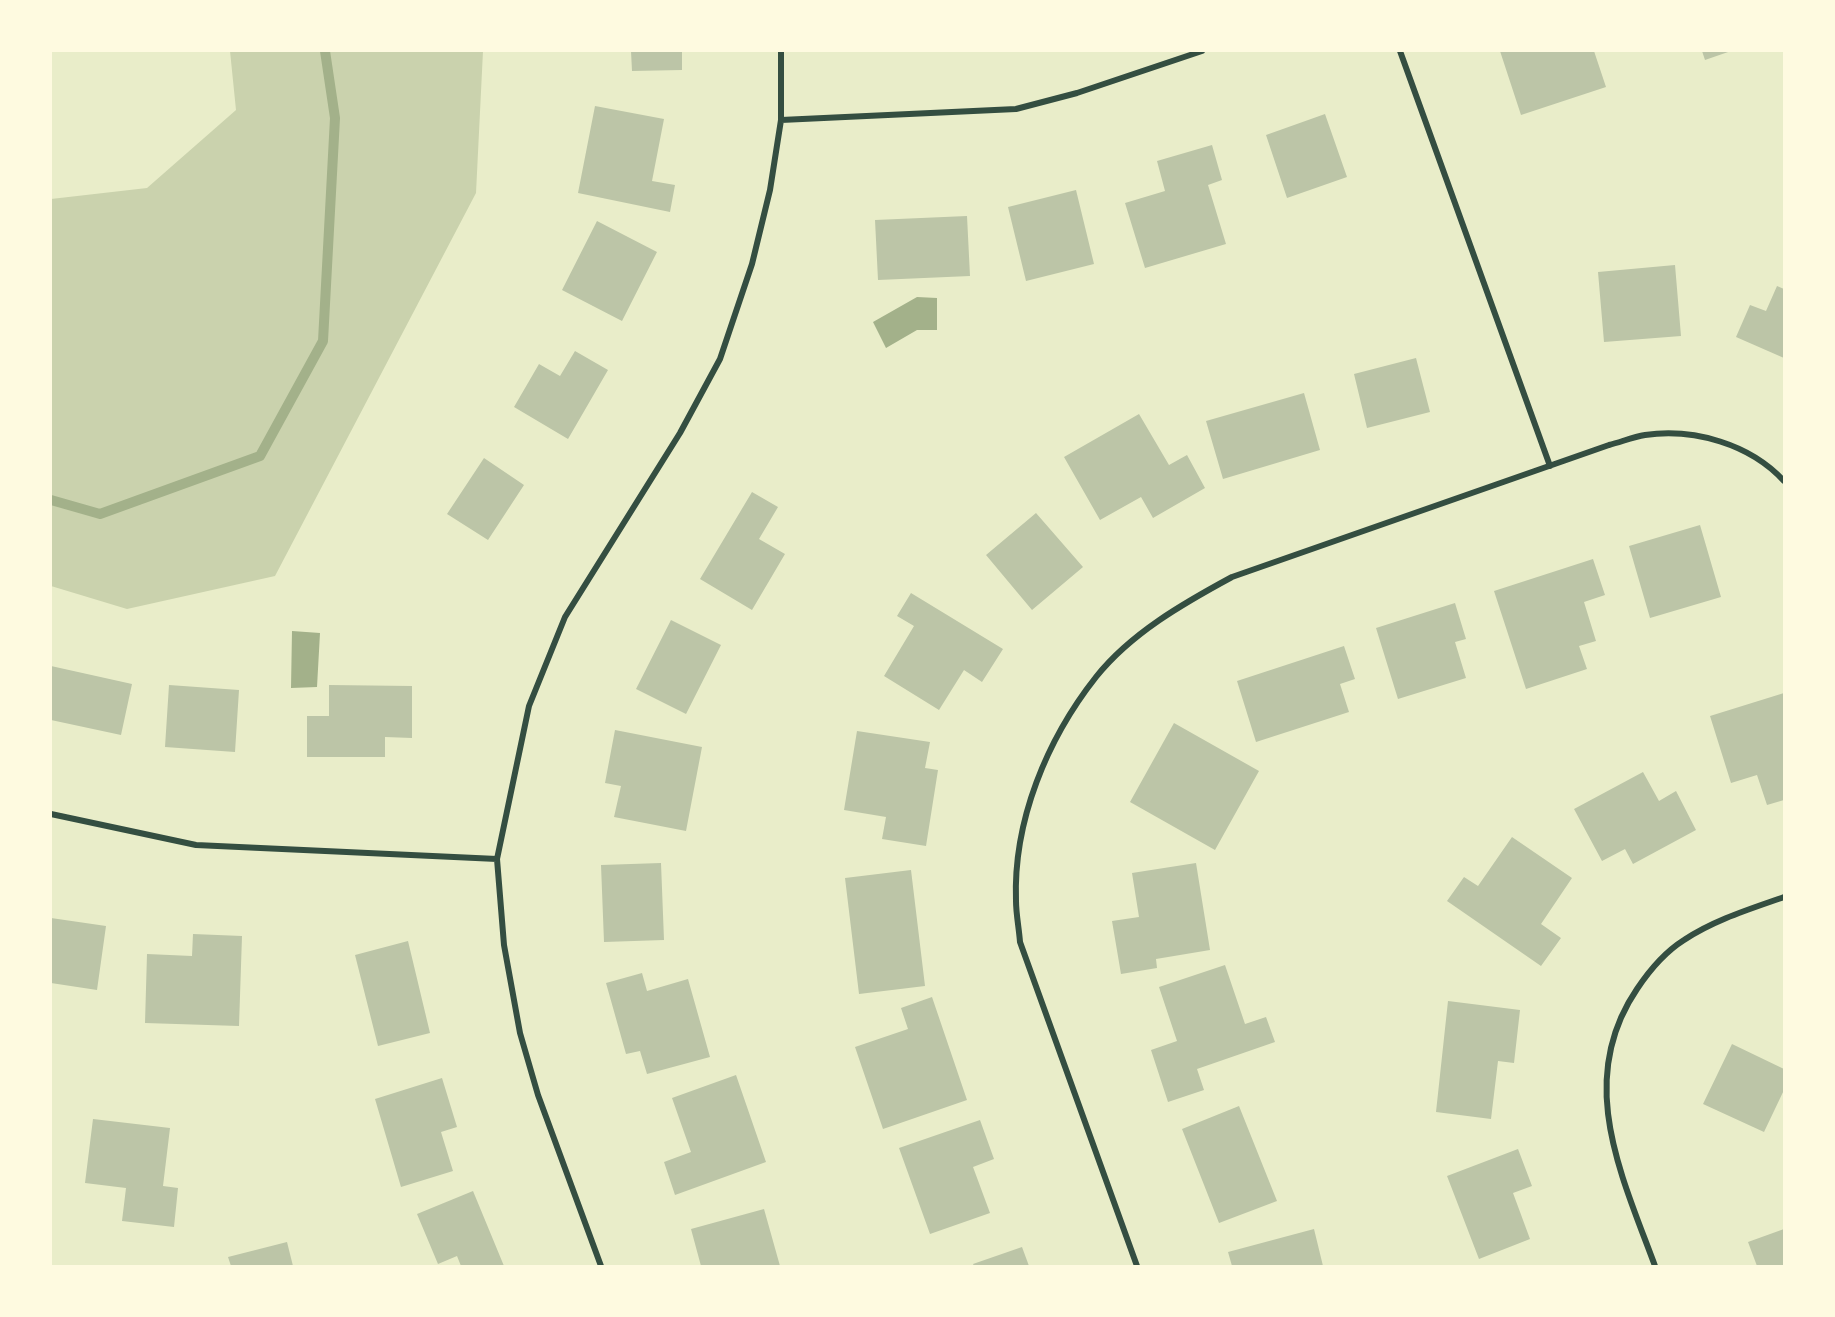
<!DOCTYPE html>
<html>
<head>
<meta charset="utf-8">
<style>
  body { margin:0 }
  #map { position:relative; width:1835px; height:1317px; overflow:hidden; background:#e9edc9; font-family:"Public Sans",sans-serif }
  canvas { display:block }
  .frame { position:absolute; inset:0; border:52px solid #fefae0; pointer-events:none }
</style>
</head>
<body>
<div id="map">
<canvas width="1835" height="1317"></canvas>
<div class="frame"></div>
</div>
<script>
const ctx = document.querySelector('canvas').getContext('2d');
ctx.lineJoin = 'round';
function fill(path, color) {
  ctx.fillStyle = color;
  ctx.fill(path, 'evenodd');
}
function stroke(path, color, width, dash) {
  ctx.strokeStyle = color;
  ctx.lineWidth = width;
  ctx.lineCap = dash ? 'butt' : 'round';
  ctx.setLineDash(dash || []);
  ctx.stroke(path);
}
const green = new Path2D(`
  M230,51H483L476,193L275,576L127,609L51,586V199L147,188L236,110Z`);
const water = new Path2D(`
  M917,297L937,298V330H917L886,348L873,322Z
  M292,631L320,633L317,687L291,688Z`);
const stream = new Path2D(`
  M51,500L100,514L260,456L323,341L335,118L325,51`);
const building = new Path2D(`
  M631,51H682V70L632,71Z
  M1500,51H1594L1606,87L1521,115Z
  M1702,51H1731L1705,60Z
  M595,106L664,119L652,181L675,185L670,212L578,193Z
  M1325,114L1347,177L1287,198L1266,135Z
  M1212,145L1222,180L1208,185L1226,244L1145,268L1125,203L1165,191L1157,161Z
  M1076,190L1094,264L1026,281L1008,207Z
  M967,216L970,276L878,280L875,220Z
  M597,221L657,252L622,321L562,290Z
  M1675,265L1681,336L1604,342L1598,272Z
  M1777,286L1784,289V358L1736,337L1750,305L1766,311Z
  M575,351L608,370L568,439L514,407L539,364L560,376Z
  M1416,358L1430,412L1367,428L1354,374Z
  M1304,393L1320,450L1223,479L1206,421Z
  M1139,414L1169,465L1187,455L1205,488L1153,518L1141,497L1100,520L1064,457Z
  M484,458L524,485L488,540L447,514Z
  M752,492L778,507L759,539L785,554L752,610L700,579Z
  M1036,513L1083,567L1032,610L986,555Z
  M1700,525L1721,597L1650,618L1629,546Z
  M1593,559L1605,595L1584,602L1596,641L1579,646L1587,669L1526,689L1494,591Z
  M911,593L1003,649L982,682L964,670L939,710L884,676L914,626L897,616Z
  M1455,603L1466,639L1455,642L1466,678L1398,699L1376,628Z
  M671,620L721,645L686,714L636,689Z
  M1344,646L1355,679L1340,684L1349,712L1256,742L1237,681Z
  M51,666L132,684L121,735L51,720Z
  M169,685L239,690L235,752L165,747Z
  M329,685L412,686V738L385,737V757H307V716H329Z
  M1784,693V800L1767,805L1757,775L1731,783L1710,716Z
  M1174,723L1259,771L1215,850L1130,802Z
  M615,730L702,747L686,831L614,817L621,786L605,783Z
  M857,731L930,742L925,768L938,770L926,846L882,839L886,817L844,810Z
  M1643,772L1659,801L1676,791L1696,830L1633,864L1625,849L1602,861L1574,809Z
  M1512,837L1572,878L1541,924L1561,938L1541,966L1447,901L1464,877L1478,886Z
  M661,863L664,940L604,942L601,865Z
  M1196,863L1210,950L1156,959L1157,968L1121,974L1112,921L1139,917L1132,873Z
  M911,870L925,986L859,994L845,878Z
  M51,918L106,926L97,990L51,983Z
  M193,934L242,936L239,1026L145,1023L147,954L192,956Z
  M408,941L430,1033L378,1046L355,955Z
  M1225,965L1245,1024L1266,1017L1275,1042L1197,1069L1204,1090L1168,1102L1151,1050L1177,1041L1159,987Z
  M642,973L647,991L688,979L710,1057L647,1074L640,1051L626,1054L606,983Z
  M932,997L967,1100L883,1129L855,1047L908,1029L901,1008Z
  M1448,1001L1520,1010L1514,1063L1498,1061L1491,1119L1436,1112Z
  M1732,1044L1784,1069V1090L1764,1132L1703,1104Z
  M736,1075L766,1162L675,1195L664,1162L691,1152L672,1098Z
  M442,1078L457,1127L441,1132L453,1171L401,1187L375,1099Z
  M1239,1106L1277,1201L1219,1223L1182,1129Z
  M93,1119L170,1128L163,1186L178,1188L174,1227L122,1221L126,1188L85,1183Z
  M980,1120L994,1159L973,1167L990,1213L930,1234L899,1148Z
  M1518,1149L1532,1186L1513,1193L1530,1239L1479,1259L1447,1176Z
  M473,1191L504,1266H461L457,1256L438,1264L417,1214Z
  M764,1209L780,1266H701L691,1229Z
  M1314,1229L1323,1266H1232L1228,1252Z
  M1784,1229V1266H1757L1748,1242Z
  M287,1242L293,1266H231L228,1257Z
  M1022,1247L1029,1266H974L973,1264Z`);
const minor = new Path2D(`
  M1400,51L1550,466
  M781,120L1016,109L1077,93L1202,51
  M51,814L196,845L497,859
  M601,1266L538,1095L520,1033L504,945L497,859L529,706L565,617L680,433L720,359L752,264L770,190L781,120V51
  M1137,1266L1020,942C1019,928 1016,914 1016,901C1013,821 1047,739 1096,677C1131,633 1184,603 1232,577L1609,445C1621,442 1633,437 1645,435C1694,428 1750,444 1784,481
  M1655,1266C1621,1174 1575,1080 1637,989C1649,971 1665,952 1684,940C1714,920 1750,909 1784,897`);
fill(green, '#cad2ad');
fill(water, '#a3b18a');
stroke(stream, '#a3b18a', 10);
fill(building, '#bcc5a7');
stroke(minor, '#344e41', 6);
</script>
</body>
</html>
